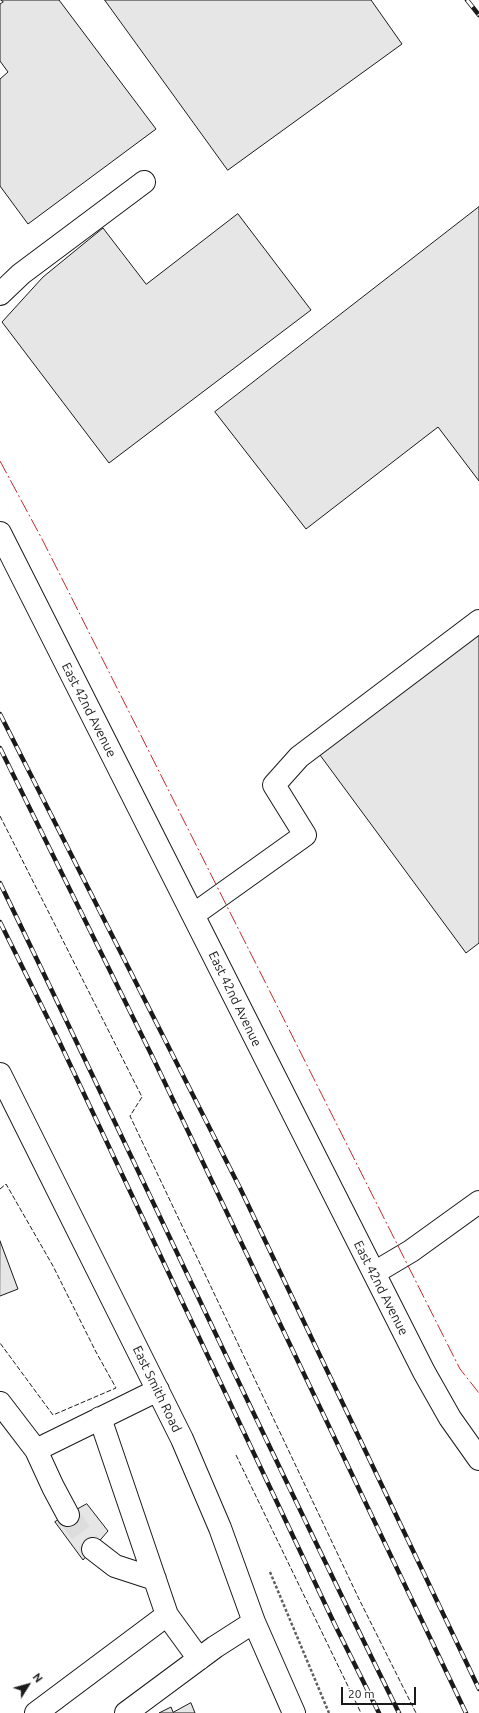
<!DOCTYPE html>
<html>
<head>
<meta charset="utf-8">
<style>
  body { margin:0 }
  #map { position:relative; width:479px; height:1713px; overflow:hidden; background:#fff; font-family:Ubuntu,sans-serif }
  canvas { display:block }
  .north { position:absolute; left:8px; top:1665px; width:40px; height:40px; -webkit-text-stroke:3px #fff; paint-order:stroke; rotate:53deg; font-size:11px; font-weight:700; line-height:16px; text-align:center; color:#1a1a1a }
  .north::after { content:''; display:block; margin:auto; width:14px; height:18px; background:#1a1a1a; clip-path:polygon(50% 0,100% 100%,50% 72%,0 100%) }
  .scale { position:absolute; left:341px; top:1687px; width:75px; height:18px; box-sizing:border-box; border:2px solid #1a1a1a; border-top:0; padding-left:5px; font-size:12px; line-height:14px; white-space:nowrap; color:#1a1a1a; -webkit-text-stroke:3px #fff; paint-order:stroke }
</style>
</head>
<body>
<div id="map">
<canvas width="479" height="1713"></canvas>
<div class="north">N</div>
<div class="scale">20 m</div>
</div>
<script>
const ctx = document.querySelector('canvas').getContext('2d');
ctx.lineJoin = 'round';
function fill(path, color) {
  ctx.fillStyle = color;
  ctx.fill(path, 'evenodd');
}
function stroke(path, color, width, dash) {
  ctx.strokeStyle = color;
  ctx.lineWidth = width;
  ctx.lineCap = dash ? 'butt' : 'round';
  ctx.setLineDash(dash || []);
  ctx.stroke(path);
}
function label(font, color, halo, rows, align = 'center') {
  ctx.font = font + ' Ubuntu,sans-serif';
  ctx.lineWidth = 3;
  ctx.setLineDash([]);
  ctx.textBaseline = 'middle';
  ctx.strokeStyle = halo;
  ctx.fillStyle = color;
  for (const [text, x, y, turn = 0] of rows) {
    ctx.save();
    ctx.translate(x, y);
    ctx.rotate((+turn || 0) * Math.PI / 180);
    ctx.textAlign = isNaN(turn) ? turn : align;
    if (halo) ctx.strokeText(text, 0, 0);
    ctx.fillText(text, 0, 0);
    ctx.restore();
  }
}
const building = new Path2D(`
  M1,0H59L156,129L28,224L0,186V79L8,72L0,61V4L3,2Z
  M105,0H371L402,44L228,170Z
  M479,207V481L438,427L306,529L215,412Z
  M238,214L311,310L109,463L2,322L43,277L103,228L146,284Z
  M479,631V943L466,953L317,751Z
  M0,1241L18,1289L0,1296Z
  M87,1504L108,1531L83,1560L55,1522Z
  M191,1703L195,1713H159L171,1707L173,1712Z`);
const minorTunnel = new Path2D(`
  M68,1515L93,1549`);
const path = new Path2D(`
  M270,1572L329,1713`);
const minor = new Path2D(`
  M0,294L21,274L144,182
  M0,533L424,1372L450,1418L479,1459
  M193,915L305,835L274,785L299,757L479,621
  M0,1074L182,1439L220,1528L254,1622L294,1713
  M374,1273L411,1251L479,1202
  M0,1403L36,1450L158,1390
  M36,1450L53,1487L68,1515
  M93,1549L115,1566L155,1579
  M167,1615L199,1659
  M36,1713L167,1615L100,1418
  M126,1713L215,1647L254,1622`);
const rail = new Path2D(`
  M467,0L479,15
  M0,714L240,1188L479,1689
  M0,748L154,1060L466,1713
  M0,883C134,1159 263,1438 399,1713
  M0,922L59,1041L335,1625L379,1713`);
const fence = new Path2D(`
  M0,816L142,1097L130,1116L359,1599L416,1713
  M0,1189L6,1184L53,1266L96,1352L116,1388L53,1415L0,1343
  M236,1455L361,1713`);
const power = new Path2D(`
  M0,461L42,539L460,1369L479,1393`);
const streetNames = [
  ["East 42nd Avenue",89,710,63],
  ["East 42nd Avenue",235,999,64],
  ["East 42nd Avenue",381,1288,63],
  ["East Smith Road",157,1389,64]
];
fill(building, '#e6e6e6');
stroke(building, '#1a1a1a', 1);
stroke(minorTunnel, '#ddd', 22, [22, 11]);
stroke(minor, '#1a1a1a', 24);
stroke(path, '#5f5f5f', 2.5, [3, 2]);
stroke(minor, '#fff', 22);
stroke(rail, '#1a1a1a', 4.5);
stroke(rail, '#fff', 3, [9]);
stroke(fence, '#1a1a1a', 1, [5, 2]);
stroke(power, '#c62828', 1, [14, 3, 2, 3]);
label('13px', '#1a1a1a', '#fff', streetNames);
</script>
</body>
</html>
